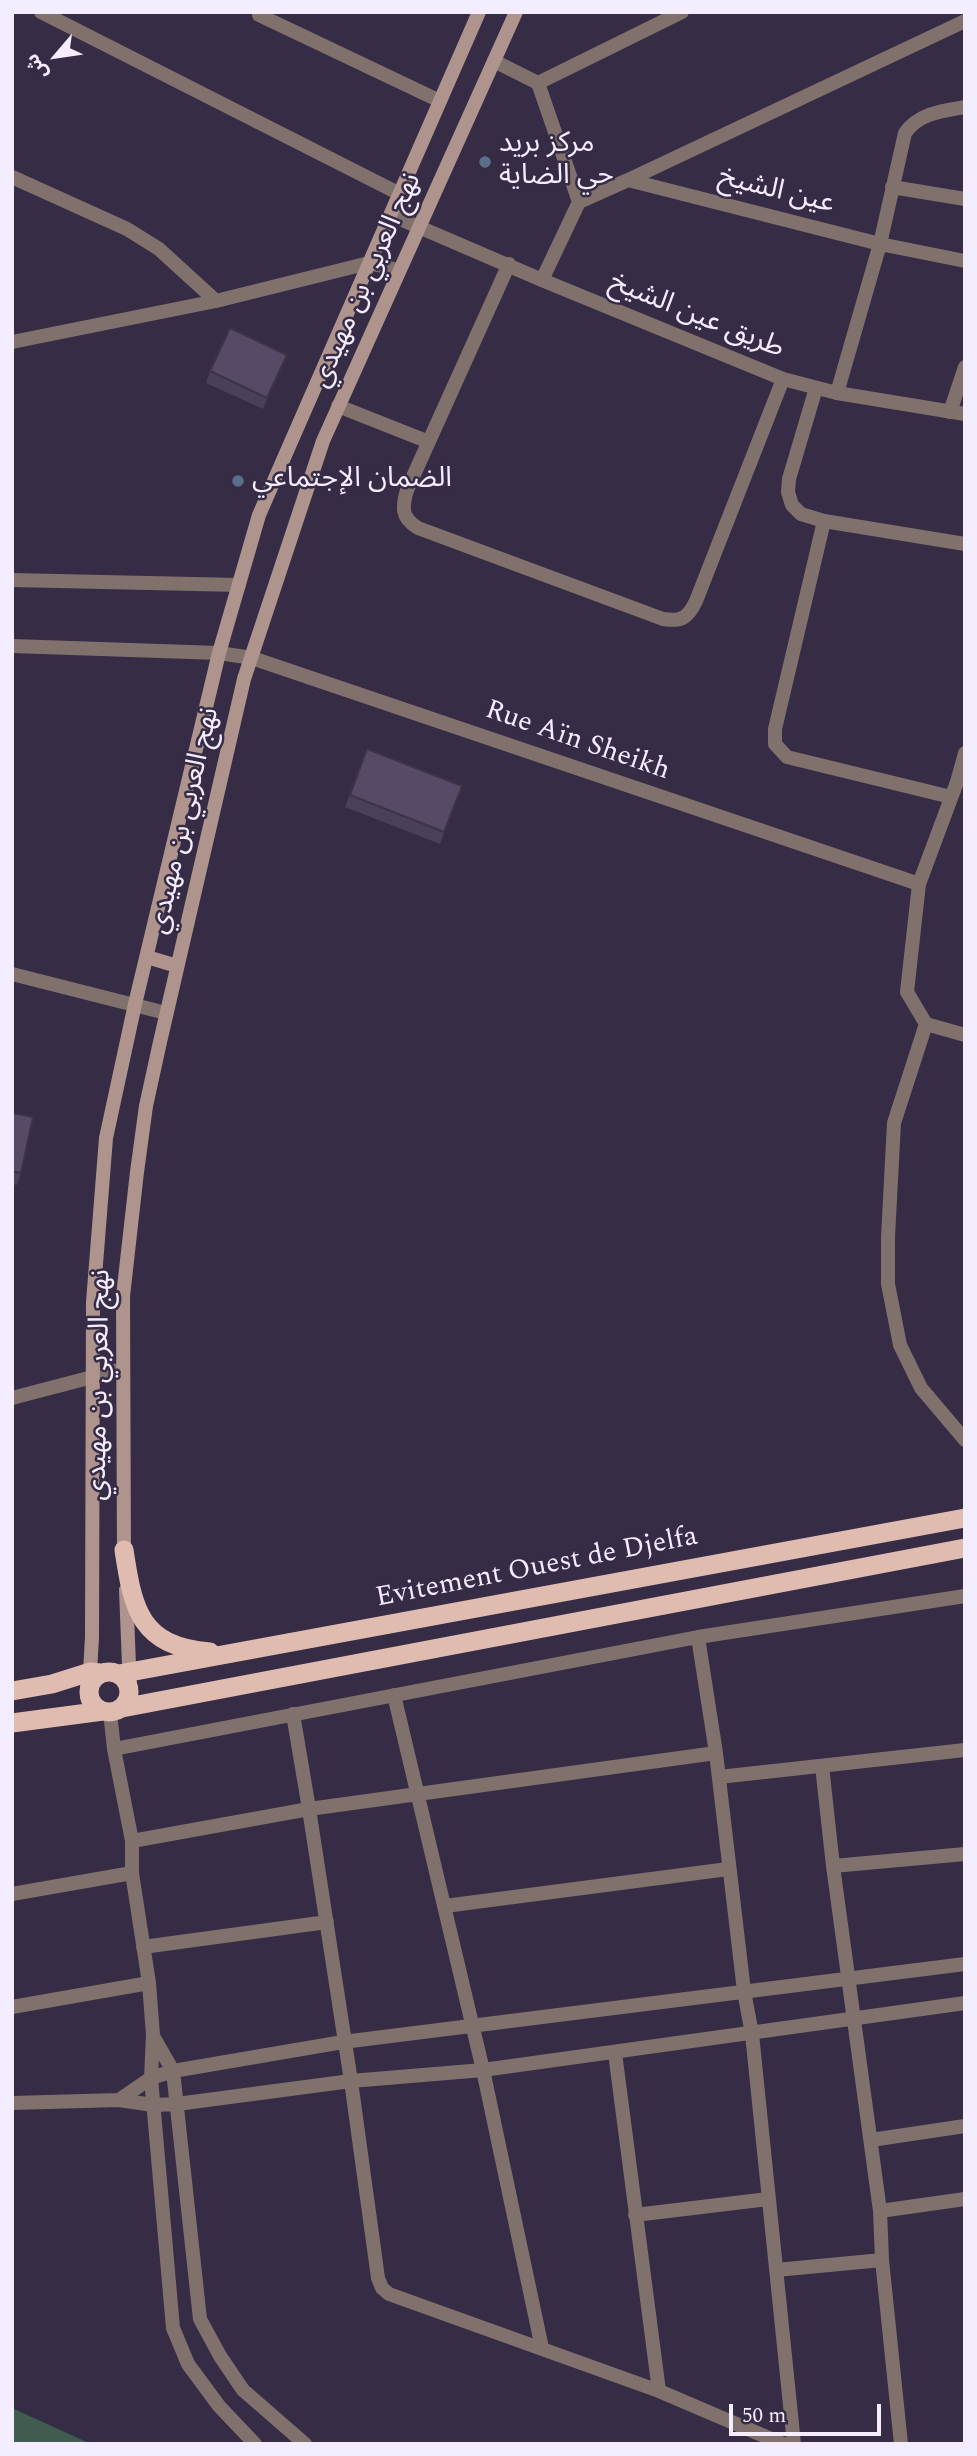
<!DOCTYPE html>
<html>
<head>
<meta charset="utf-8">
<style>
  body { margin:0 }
  #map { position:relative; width:977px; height:2456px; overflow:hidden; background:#372c46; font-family:Spectral,"Noto Sans Arabic",serif }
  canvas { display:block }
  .frame { position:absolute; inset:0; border:14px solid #f4edff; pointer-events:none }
  .north { position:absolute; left:21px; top:21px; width:70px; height:70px; -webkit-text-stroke:5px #372c46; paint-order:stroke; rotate:241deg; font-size:19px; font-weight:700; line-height:28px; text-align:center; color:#f4edff }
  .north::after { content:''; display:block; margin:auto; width:24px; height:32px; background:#f4edff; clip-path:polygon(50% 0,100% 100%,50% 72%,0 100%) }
  .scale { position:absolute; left:729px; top:2404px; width:152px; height:32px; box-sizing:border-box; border:4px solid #f4edff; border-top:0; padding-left:9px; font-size:21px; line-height:24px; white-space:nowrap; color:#f4edff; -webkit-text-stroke:5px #372c46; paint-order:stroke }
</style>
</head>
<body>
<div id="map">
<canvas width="977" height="2456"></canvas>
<div class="frame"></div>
<div class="north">ش</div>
<div class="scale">50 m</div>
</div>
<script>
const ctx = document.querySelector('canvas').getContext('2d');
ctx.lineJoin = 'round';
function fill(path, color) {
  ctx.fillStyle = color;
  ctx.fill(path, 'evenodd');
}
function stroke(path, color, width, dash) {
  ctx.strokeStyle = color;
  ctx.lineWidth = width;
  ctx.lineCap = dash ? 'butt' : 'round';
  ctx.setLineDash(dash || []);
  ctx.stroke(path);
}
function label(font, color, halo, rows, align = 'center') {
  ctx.font = font + ' Spectral,"Noto Sans Arabic",serif';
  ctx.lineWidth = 5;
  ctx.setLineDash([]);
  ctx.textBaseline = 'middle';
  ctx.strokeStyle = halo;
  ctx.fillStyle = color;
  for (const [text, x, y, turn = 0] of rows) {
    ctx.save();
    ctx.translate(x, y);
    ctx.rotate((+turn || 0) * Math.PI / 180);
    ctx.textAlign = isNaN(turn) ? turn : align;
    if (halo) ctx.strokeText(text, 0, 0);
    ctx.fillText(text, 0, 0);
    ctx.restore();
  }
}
const green = new Path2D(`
  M12,2408L91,2444H12Z`);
const minor = new Path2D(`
  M41,12L400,194
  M259,15L440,101
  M494,61L538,83L682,12
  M538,83L579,202L542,280
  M12,177L127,229L159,249L216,301
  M628,180L965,21
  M892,187L965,199
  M579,202L628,180L880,244L965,261
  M509,264L407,490C402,507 401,518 418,528L663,619C681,622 688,618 696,601L783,379
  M12,342L216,301L369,263L398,270
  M816,388L789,479L788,492L792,505L801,514L824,521L965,544
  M837,393L880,244L905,133C919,113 942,111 965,107
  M338,406L429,442
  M950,412L965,367
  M824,521L775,729V744L787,757L951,797
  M12,580L239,585
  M12,646L219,653L252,658L919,884
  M965,753L957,782L919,884L907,992L926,1024L965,1035
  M12,974L166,1013
  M926,1024L894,1123L888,1237V1284L900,1345L921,1388L965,1440
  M12,1398L123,1369
  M698,1637L716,1753L744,1991L752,2034L794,2444
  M394,1695L483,2070L542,2348
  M110,1712L114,1749L132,1841V1873L149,1983L153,2035L151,2078L173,2328L188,2364L219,2406L255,2444
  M293,1714L309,1809L351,2081L378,2278L382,2288L389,2294L659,2391L783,2444
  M114,1749L698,1637L965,1596
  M822,1766L833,1866L880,2211L882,2260L901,2444
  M719,1777L965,1750
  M132,1841L309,1809L716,1753
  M833,1866L965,1854
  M12,1894L132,1873
  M445,1906L728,1869
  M143,1947L327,1922
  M12,2007L149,1983
  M153,2036L173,2071L200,2319L220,2356L243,2390L305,2444
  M615,2053L659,2391
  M119,2100L151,2078L173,2071L343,2042L965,1964
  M12,2103L119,2100L153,2105L177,2104L351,2081L483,2070L965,2003
  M871,2140L965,2126
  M880,2211L965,2199
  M635,2215L768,2199
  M776,2270L882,2260`);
const tertiary = new Path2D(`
  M391,215L542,280L783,379L837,393L965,414`);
const secondary = new Path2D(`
  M147,957L177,966
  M124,1559L123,1296L137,1172L146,1106L160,1042L244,679L323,441L516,12
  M126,1590L130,1690
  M89,1690L92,1637L93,1302L106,1138L135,1004L219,653L259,515L479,12`);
const trunk = new Path2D(`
  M124,1550C133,1610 140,1646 210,1652
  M89 1692a20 20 0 1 1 40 0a20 20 0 1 1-40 0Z
  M119,1674L965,1518
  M12,1691L52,1684L90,1672L100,1673
  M122,1708L965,1548
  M12,1723L103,1711`);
const wall = new Path2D(`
  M287,355L263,409L206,383L210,371Z
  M367,749L462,786L440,844L345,807Z
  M12,1113L21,1173L17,1185L12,1184Z`);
const shadedWall = new Path2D(`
  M287,355L282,367L263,409L267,398Z`);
const building = new Path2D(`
  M230,328L287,355L267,398L210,371Z
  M367,749L462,786L444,832L350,795Z
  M12,1113L33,1117L21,1173L12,1171Z`);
const markers = [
  [485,162,7,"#5c6f8a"],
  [238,481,7,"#5c6f8a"]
];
const poiNames = [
  ["مركز بريد",499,146],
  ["حي الضاية",499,178],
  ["الضمان الإجتماعي",252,481]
];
const streetNames = [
  ["عين الشيخ",776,192,14],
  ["نهج العربي بن مهيدي",368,281,-66],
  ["طريق عين الشيخ",696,317,22],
  ["Rue Aïn Sheikh",577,742,19],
  ["نهج العربي بن مهيدي",186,821,-77],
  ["نهج العربي بن مهيدي",101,1385,-89],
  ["Evitement Ouest de Djelfa",537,1569,-11]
];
fill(green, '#3f5c4e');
stroke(minor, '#81716c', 14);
stroke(tertiary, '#81716c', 14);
stroke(secondary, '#ae948d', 14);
stroke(trunk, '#e0bcb0', 19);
fill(wall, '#4a4059');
fill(shadedWall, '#3c3448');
fill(building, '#564a67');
stroke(building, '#3c3448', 2);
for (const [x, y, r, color] of markers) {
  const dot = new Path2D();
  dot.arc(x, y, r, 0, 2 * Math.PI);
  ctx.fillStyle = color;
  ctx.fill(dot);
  stroke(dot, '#372c46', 2.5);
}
label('28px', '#f4edff', '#372c46', poiNames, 'left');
label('28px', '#f4edff', '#372c46', streetNames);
</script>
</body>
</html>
